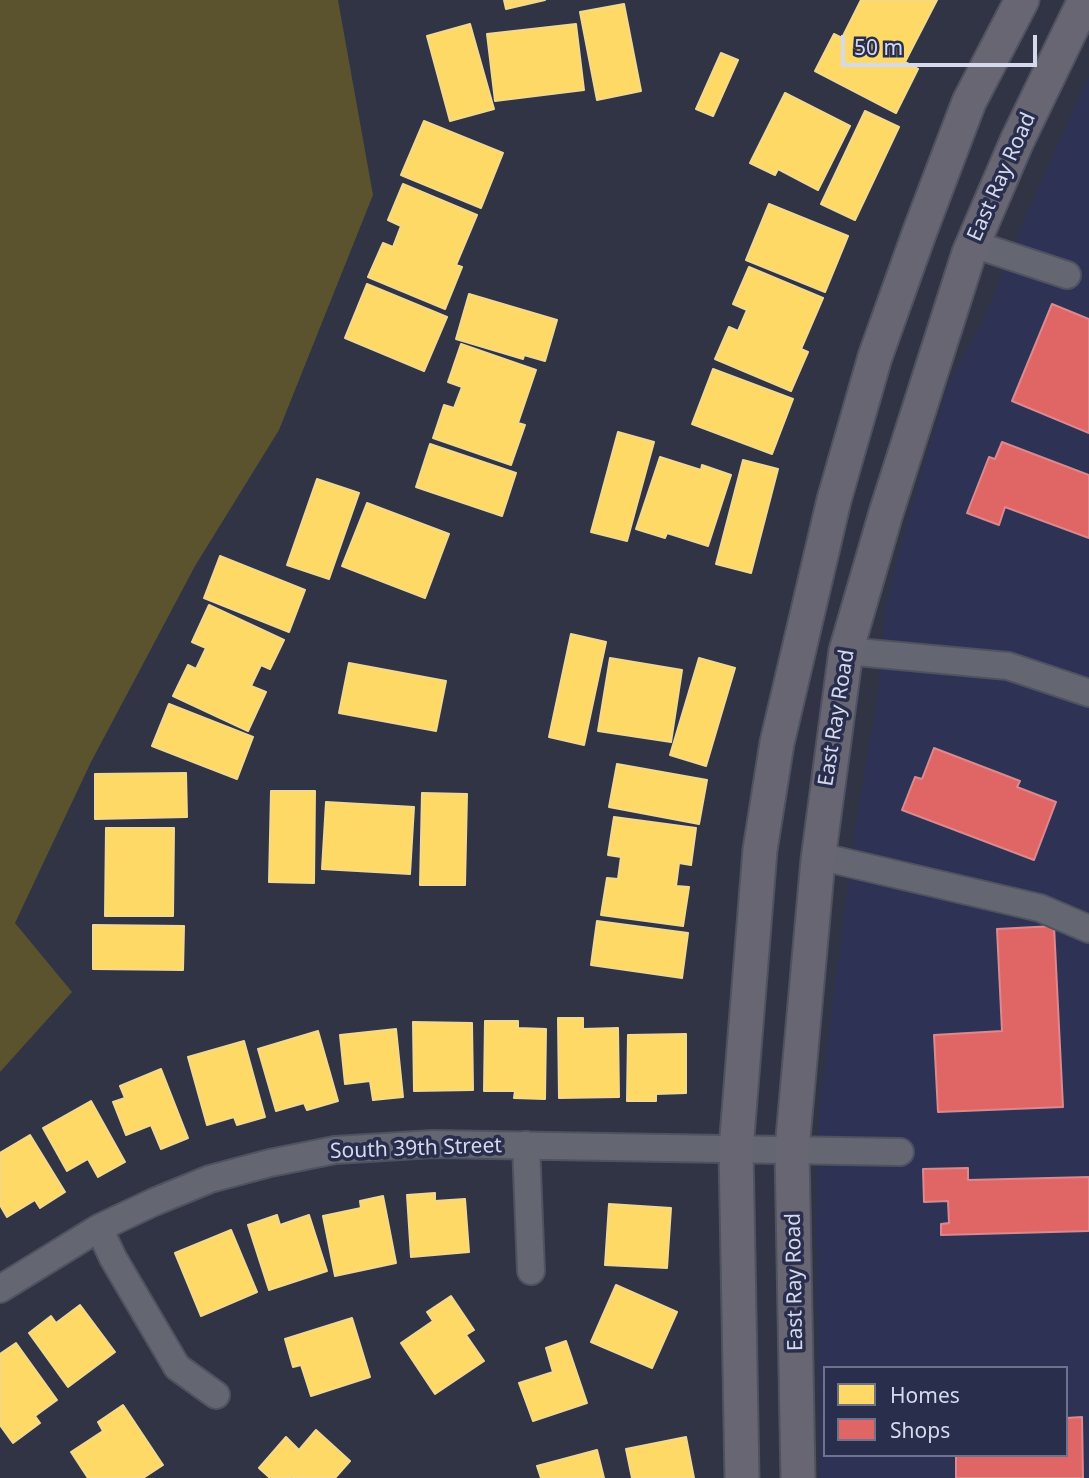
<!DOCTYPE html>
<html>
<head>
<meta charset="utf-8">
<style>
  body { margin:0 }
  #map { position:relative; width:1089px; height:1478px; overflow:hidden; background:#313444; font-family:"Noto Sans",sans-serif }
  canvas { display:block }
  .legend { position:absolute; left:823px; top:1366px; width:245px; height:91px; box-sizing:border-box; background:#292e4c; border:2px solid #6e728c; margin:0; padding:9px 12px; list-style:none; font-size:21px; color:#d5d9ed }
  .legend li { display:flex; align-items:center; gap:14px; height:35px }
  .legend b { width:35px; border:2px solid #6e728c }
  .scale { position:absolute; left:841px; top:35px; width:196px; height:32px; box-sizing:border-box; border:4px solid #d5d9ed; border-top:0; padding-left:9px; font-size:21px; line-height:24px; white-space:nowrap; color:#d5d9ed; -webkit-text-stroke:5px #292e4c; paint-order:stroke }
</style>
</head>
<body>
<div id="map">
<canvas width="1089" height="1478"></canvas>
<ul class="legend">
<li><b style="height:19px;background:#ffd966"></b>Homes</li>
<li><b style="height:19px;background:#e06666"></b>Shops</li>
</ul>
<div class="scale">50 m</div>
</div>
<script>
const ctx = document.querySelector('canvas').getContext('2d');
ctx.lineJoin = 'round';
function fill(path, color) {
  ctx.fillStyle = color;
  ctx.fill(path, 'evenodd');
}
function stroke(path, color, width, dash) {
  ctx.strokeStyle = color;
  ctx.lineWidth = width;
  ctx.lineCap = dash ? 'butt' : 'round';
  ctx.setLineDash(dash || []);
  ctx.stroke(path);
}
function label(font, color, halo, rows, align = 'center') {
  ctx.font = font + ' "Noto Sans",sans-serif';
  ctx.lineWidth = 7;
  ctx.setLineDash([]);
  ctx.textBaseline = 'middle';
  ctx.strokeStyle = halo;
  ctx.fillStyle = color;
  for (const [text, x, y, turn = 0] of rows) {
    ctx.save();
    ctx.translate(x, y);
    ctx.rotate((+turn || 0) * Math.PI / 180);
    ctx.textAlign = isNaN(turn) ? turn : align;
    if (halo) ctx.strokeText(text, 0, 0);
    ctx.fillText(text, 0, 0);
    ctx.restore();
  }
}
const built = new Path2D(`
  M1089,76V1478H820L816,1230L819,1110L856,824L878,694L885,610L906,527L947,387L985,316L1027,214ZM825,1368H1066V1455H825Z`);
const green = new Path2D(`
  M0,0H338L373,195L279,430L195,566L91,762L15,923L72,992L0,1072Z`);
const homes = new Path2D(`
  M504,0H545L506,9Z
  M861,0H937L905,62L918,69L896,113L815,71L834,34L842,38Z
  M624,4L641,91L597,100L580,12Z
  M470,24L494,109L450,121L427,36Z
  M576,24L584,90L495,101L487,34Z
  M721,53L738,60L713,116L696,109Z
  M785,93L850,126L818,190L778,169L775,175L750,163Z
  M865,111L899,127L855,220L821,204Z
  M424,121L503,153L481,208L401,175Z
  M403,184L477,215L456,265L462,267L445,309L368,277L383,243L393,247L401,226L388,220Z
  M769,204L848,236L825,292L746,260Z
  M749,267L823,298L801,349L808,352L791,391L715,359L729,327L738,331L747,310L733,304Z
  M367,284L447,317L424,371L345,338Z
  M469,294L557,320L545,361L524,355L523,359L456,339Z
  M461,344L536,370L518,423L525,425L511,465L433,438L444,405L454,408L462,387L448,382Z
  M713,369L793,399L772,454L692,424Z
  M618,432L654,442L627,541L591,532Z
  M430,444L516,473L502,516L416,487Z
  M660,457L701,470L702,465L731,475L708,546L667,533L665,538L636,529Z
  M743,460L778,469L751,573L716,564Z
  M317,479L359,493L329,579L287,565Z
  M367,503L449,534L425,598L342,566Z
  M220,556L305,590L289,632L204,598Z
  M209,605L284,640L270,669L261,665L251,686L266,692L248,731L173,696L188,665L196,669L206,648L192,642Z
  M571,634L606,642L584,745L549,737Z
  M610,658L682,670L671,742L598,731Z
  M699,658L735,668L706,766L670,755Z
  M349,663L446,681L436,731L339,713Z
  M169,704L253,737L237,779L152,746Z
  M617,764L707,780L699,824L609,807Z
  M186,773L187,817L95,819V774Z
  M271,791H315L314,883L269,882Z
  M422,793L467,794L465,885H420Z
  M326,802L414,807L410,874L322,869Z
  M614,817L696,828L691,865L679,863L676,886L689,887L683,926L601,915L607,878L618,879L621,857L608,855Z
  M106,828H174L173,916H105Z
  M597,921L688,933L682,978L591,965Z
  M93,925L184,926L183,970L93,969Z
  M558,1018H583V1029L618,1028L619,1097L559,1098Z
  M485,1021H518V1028L546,1029L545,1099L514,1098L515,1091H484Z
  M413,1022L472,1023L473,1090L414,1091Z
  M396,1029L403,1097L373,1100L370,1081L345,1084L340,1035Z
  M318,1031L338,1101L307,1110L304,1103L276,1111L258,1049Z
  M686,1034V1093L656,1094V1101H627L628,1035Z
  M244,1041L265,1117L237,1125L234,1117L207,1125L188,1057Z
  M161,1069L188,1138L161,1149L151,1125L126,1135L113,1102L125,1098L120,1086Z
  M91,1101L125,1162L98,1177L88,1159L67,1171L43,1128Z
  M30,1135L65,1192L40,1208L35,1200L7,1217L0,1205V1153Z
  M435,1193V1201L465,1199L469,1252L411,1257L407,1195Z
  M383,1196L396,1263L335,1276L323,1216L361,1208L360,1201Z
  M609,1204L671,1208L667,1268L605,1265Z
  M277,1215L280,1225L309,1215L327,1271L269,1290L248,1225Z
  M231,1230L257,1292L201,1316L175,1253Z
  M616,1285L677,1312L652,1368L591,1342Z
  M451,1296L474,1330L466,1335L484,1361L435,1394L401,1343L433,1321L427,1312Z
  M80,1305L115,1352L68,1387L29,1333L51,1316L56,1323Z
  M352,1318L370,1377L311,1396L301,1365L293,1367L285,1339Z
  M566,1341L587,1403L533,1421L519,1383L553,1372L546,1348Z
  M16,1343L57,1400L35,1416L40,1423L13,1443L0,1425V1354Z
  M123,1405L163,1465L143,1478H88L71,1452L103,1431L98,1422Z
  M316,1430L350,1461L335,1478H293L291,1476L290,1478H270L259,1468L286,1437L299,1450Z
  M686,1437L694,1478H632L626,1449Z
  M597,1450L604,1478H541L537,1466Z`);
const shops = new Path2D(`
  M1052,304L1089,319V433L1012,401Z
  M1002,442L1089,475V538L1005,507L999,525L967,513L989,457L995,459Z
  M934,748L1020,781L1017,787L1056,802L1034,860L902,810L915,777L922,779Z
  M1054,926L1063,1107L938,1112L934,1035L1002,1031L997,929Z
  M968,1168V1180L1089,1177V1231L941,1235V1224L949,1223L948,1201L924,1202L923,1169Z
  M1082,1417L1083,1478H956V1455H1066V1418Z`);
const minor = new Path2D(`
  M973,244L1067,275
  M846,651L1008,666L1089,693
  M818,856L1040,908L1089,929
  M526,1145L531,1271
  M99,1228L113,1258L177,1367L216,1395
  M0,1289L99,1228L154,1202L210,1179L270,1163L335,1150L433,1144L900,1152`);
const major = new Path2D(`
  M742,1478L736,1149L760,850L777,743L834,500L875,357L920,231L969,102L1022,0
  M798,1478L792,1149L818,860L846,651L886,513L969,253L1017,141L1085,0`);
const streetNames = [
  ["East Ray Road",1002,177,-66],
  ["East Ray Road",837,718,-81],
  ["South 39th Street",416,1149,-2],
  ["East Ray Road",795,1282,-91]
];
fill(built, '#2e3355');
fill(green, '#5b522e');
fill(homes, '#ffd966');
stroke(homes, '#f2d98e', 2);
fill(shops, '#e06666');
stroke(shops, '#dd888e', 2);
stroke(minor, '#4f5260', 30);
stroke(major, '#4f5260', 37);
stroke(minor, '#646672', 26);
stroke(major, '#696674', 33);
label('21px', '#d5d9ed', '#292e4c', streetNames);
</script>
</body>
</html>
